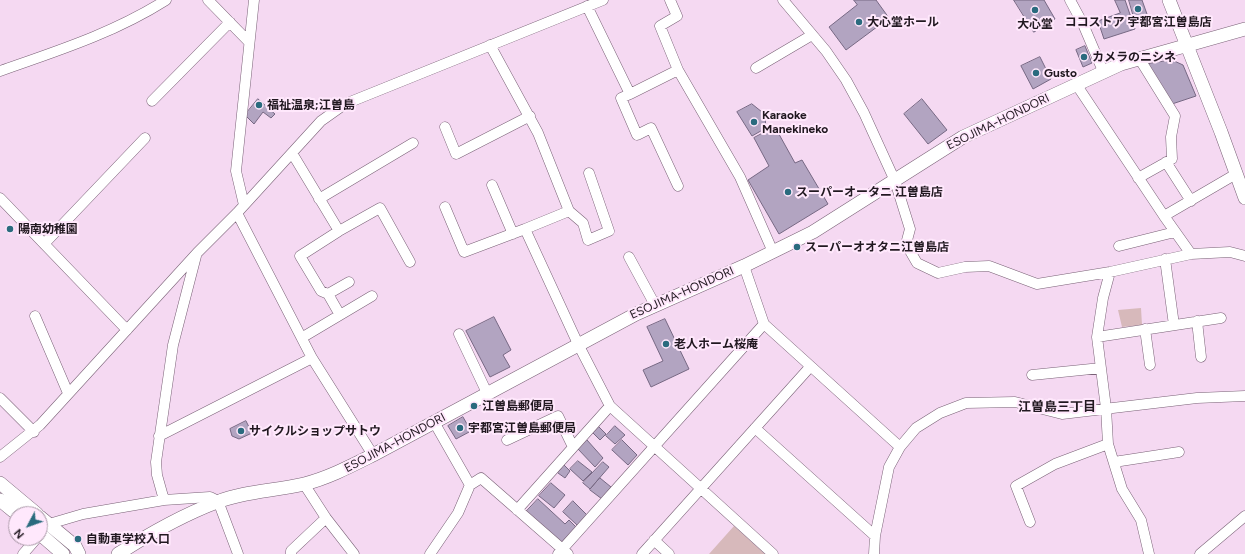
<!DOCTYPE html>
<html>
<head>
<meta charset="utf-8">
<style>
  body { margin:0 }
  #map { position:relative; width:1245px; height:554px; overflow:hidden; background:#f5d9f2; font-family:Figtree,sans-serif }
  canvas { display:block }
  .north { position:absolute; left:8px; top:506px; width:40px; height:40px; box-sizing:border-box; background:#ffe8fc; border:1px solid #a695a4; border-radius:50%; rotate:229deg; font-size:11px; font-weight:700; line-height:16px; text-align:center; color:#211820 }
  .north::after { content:''; display:block; margin:auto; width:14px; height:18px; background:#2a6b7e; clip-path:polygon(50% 0,100% 100%,50% 72%,0 100%) }
</style>
</head>
<body>
<div id="map">
<canvas width="1245" height="554"></canvas>
<div class="north">N</div>
</div>
<script>
const ctx = document.querySelector('canvas').getContext('2d');
ctx.lineJoin = 'round';
function fill(path, color) {
  ctx.fillStyle = color;
  ctx.fill(path, 'evenodd');
}
function stroke(path, color, width, dash) {
  ctx.strokeStyle = color;
  ctx.lineWidth = width;
  ctx.lineCap = dash ? 'butt' : 'round';
  ctx.setLineDash(dash || []);
  ctx.stroke(path);
}
function label(font, color, halo, rows, align = 'center') {
  ctx.font = font + ' Figtree,"Noto Sans JP",sans-serif';
  ctx.lineWidth = 4;
  ctx.setLineDash([]);
  ctx.textBaseline = 'middle';
  ctx.strokeStyle = halo;
  ctx.fillStyle = color;
  for (const [text, x, y, turn = 0] of rows) {
    ctx.save();
    ctx.translate(x, y);
    ctx.rotate((+turn || 0) * Math.PI / 180);
    ctx.textAlign = isNaN(turn) ? turn : align;
    if (halo) ctx.strokeText(text, 0, 0);
    ctx.fillText(text, 0, 0);
    ctx.restore();
  }
}
const green = new Path2D(`
  M1141,308L1142,325L1122,327L1118,310Z
  M734,526L765,554H709Z`);
const building = new Path2D(`
  M854,0H876L889,18L846,50L829,27L857,5Z
  M1014,0H1044L1055,19L1034,32Z
  M1115,0H1125L1135,29L1104,39L1098,21L1120,13Z
  M1129,0H1142L1148,17L1135,21Z
  M1085,46L1092,63L1083,67L1076,50Z
  M1040,57L1051,79L1033,89L1021,66Z
  M1172,60L1183,65L1196,96L1172,104L1148,64Z
  M258,99L275,114L271,118L263,112L254,124L245,115Z
  M922,99L947,130L928,144L904,114Z
  M752,104L762,112L765,117L766,128L752,136L737,112Z
  M775,127L795,163L802,160L828,204L779,234L748,180L769,166L754,138Z
  M494,317L511,350L503,355L510,367L490,377L466,331Z
  M665,319L689,369L651,387L643,370L663,361L647,327Z
  M463,417L471,431L456,439L448,426Z
  M246,421L252,433L239,439L232,436L230,429Z
  M615,426L625,435L615,444L606,436Z
  M599,427L606,434L600,440L593,433Z
  M587,440L603,458L595,467L578,449Z
  M622,440L637,455L628,465L612,450Z
  M578,461L592,472L583,481L570,469Z
  M603,462L609,467L590,489L583,483Z
  M564,465L570,471L565,478L558,473Z
  M600,478L611,487L602,499L590,490Z
  M551,483L565,495L554,508L539,496Z
  M538,499L565,524L569,520L576,527L561,543L525,513Z
  M573,501L587,515L577,525L563,512Z`);
const minor = new Path2D(`
  M208,0L249,42
  M670,0L677,16L660,26L678,70
  M783,0L826,51L846,80L864,113L895,181L910,229L906,244L917,263L938,273L965,267L989,266L1037,284L1110,272L1191,254L1230,252L1245,256
  M1070,0L1083,24L1103,71
  M587,6L630,94L678,70L740,177L773,252
  M490,45L538,133L569,211L525,229L578,344L610,406L773,554
  M756,68L812,35
  M0,71C57,51 114,33 166,0
  M1076,84L1164,216L1191,254
  M630,94L621,98L637,135L651,128L678,186
  M152,101L230,22
  M445,127L456,154L530,116
  M292,153L339,231
  M1166,162L1191,201
  M1138,178L1172,159L1171,137L1175,116L1139,58
  M492,185L513,234
  M0,198L127,330
  M319,199L413,143
  M244,205L236,171L254,0
  M445,207L464,252L525,229
  M569,211L583,223L588,240L609,231L589,173
  M237,213L312,358L373,455
  M1164,216L1236,174
  M44,244L145,138
  M1119,246L1175,232
  M629,257L655,305
  M1165,259L1174,325
  M744,266L764,324L900,447
  M1110,272L1103,298L1097,337L1106,408L1108,444L1122,489L1141,520L1149,554
  M328,294L349,282
  M340,315L328,294L321,291L300,256L339,231L380,208L410,262
  M35,316L68,393
  M1197,321L1201,357
  M1145,329L1150,365
  M459,334L487,393
  M303,337L372,296
  M1097,337L1221,318
  M1032,375L1101,368
  M0,398L34,432
  M434,422L470,485
  M755,428L875,536
  M159,436L312,358
  M507,440L558,416L573,447
  M0,457L40,425L197,253L237,213L321,121L345,104L603,0
  M1114,462L1179,452
  M304,484L326,518L354,554
  M164,500L157,475L156,462L173,345L196,256
  M517,510L610,406
  M1030,522L1016,486L1055,464L1108,444
  M49,524L83,514L164,500L210,497L218,501L238,554
  M654,540L669,554
  M23,554L37,538
  M291,554V551L326,518
  M430,554L458,513L470,485L481,478L568,554
  M558,554L764,324
  M642,554L810,367
  M874,554L875,536L889,467L900,447L916,428L940,413L966,403L1015,402L1062,414L1197,398L1245,396
  M1200,554L1245,516`);
const tertiary = new Path2D(`
  M1169,0L1221,132L1245,198
  M0,483L37,514
  M0,500L17,514
  M40,517L75,546L79,554
  M40,534L63,554
  M118,554C149,534 183,515 217,502C245,491 275,491 304,484C328,478 351,466 373,455L636,314L744,266L813,232L963,137L1121,64L1245,29`);
const markers = [
  [1138,9,4,"#2a6b7e"],
  [1035,10,4,"#2a6b7e"],
  [859,22,4,"#2a6b7e"],
  [1084,57,4,"#2a6b7e"],
  [1036,73,4,"#2a6b7e"],
  [259,105,4,"#2a6b7e"],
  [754,122,4,"#2a6b7e"],
  [788,192,4,"#2a6b7e"],
  [10,229,4,"#2a6b7e"],
  [797,247,4,"#2a6b7e"],
  [666,344,4,"#2a6b7e"],
  [474,406,4,"#2a6b7e"],
  [460,428,4,"#2a6b7e"],
  [241,431,4,"#2a6b7e"],
  [78,539,4,"#2a6b7e"]
];
const poiNames = [
  ["大心堂ホール",867,22],
  ["ココストア 宇都宮江曽島店",1138,22,"center"],
  ["大心堂",1035,24,"center"],
  ["カメラのニシネ",1092,57],
  ["Gusto",1044,73],
  ["福祉温泉;江曽島",267,105],
  ["Karaoke",762,115],
  ["Manekineko",762,129],
  ["スーパーオータニ 江曽島店",796,192],
  ["陽南幼稚園",18,229],
  ["スーパーオオタニ江曽島店",805,247],
  ["老人ホーム桜庵",674,344],
  ["江曽島郵便局",482,406],
  ["宇都宮江曽島郵便局",468,428],
  ["サイクルショップサトウ",249,431],
  ["自動車学校入口",86,539]
];
const streetNames = [
  ["ESOJIMA-HONDORI",998,122,-26],
  ["ESOJIMA-HONDORI",682,293,-24],
  ["ESOJIMA-HONDORI",395,443,-28]
];
const neighbourhoodNames = [
  ["江曽島三丁目",1057,407]
];
fill(green, '#d7b9bb');
fill(building, '#b2a4c1');
stroke(building, '#766883', 1);
stroke(minor, '#796176', 11);
stroke(tertiary, '#796176', 14);
stroke(minor, '#fff', 10);
stroke(tertiary, '#fff', 13);
for (const [x, y, r, color] of markers) {
  const dot = new Path2D();
  dot.arc(x, y, r, 0, 2 * Math.PI);
  ctx.fillStyle = color;
  ctx.fill(dot);
  stroke(dot, '#ffe8fc', 1.5);
}
label('bold 12px', '#211820', '#ffe8fc', poiNames, 'left');
label('12px', '#211820', '#ffe8fc', streetNames);
label('bold 13px', '#211820', '#ffe8fc', neighbourhoodNames);
</script>
</body>
</html>
